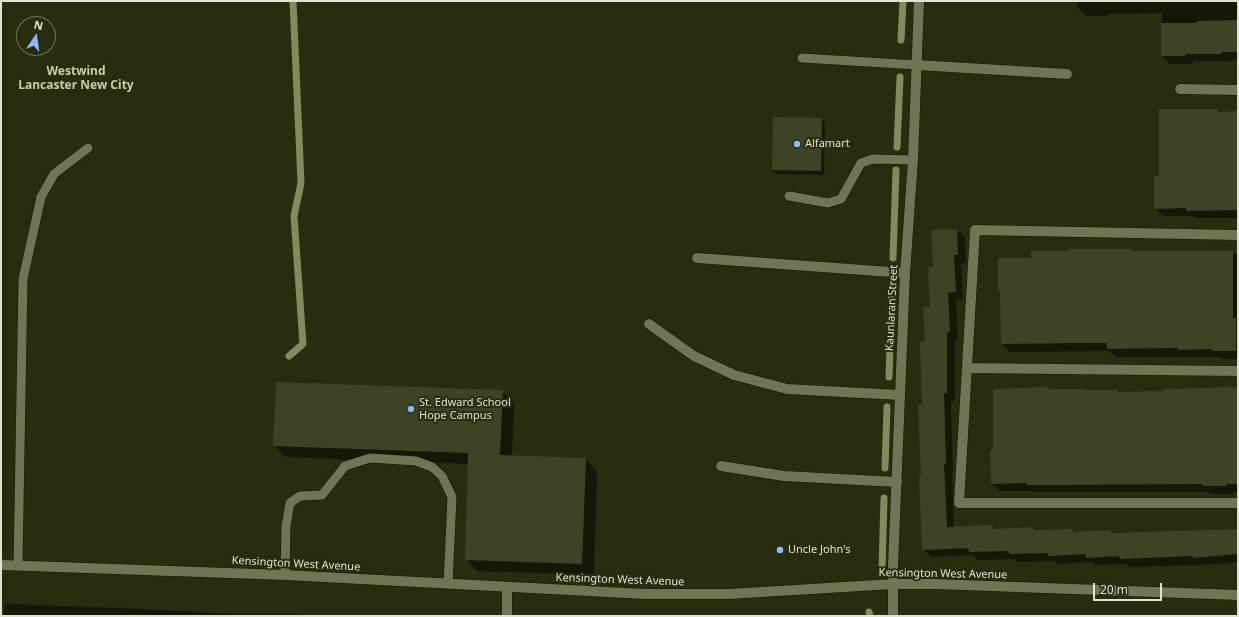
<!DOCTYPE html>
<html>
<head>
<meta charset="utf-8">
<style>
  body { margin:0 }
  #map { position:relative; width:1239px; height:617px; overflow:hidden; background:#282d0f; font-family:"Noto Sans",sans-serif }
  canvas { display:block }
  .frame { position:absolute; inset:0; border:2px solid #e0e3d2; pointer-events:none }
  .north { position:absolute; left:16px; top:16px; width:40px; height:40px; box-sizing:border-box; background:#282d0f; border:1px solid #72765d; border-radius:50%; rotate:13deg; font-size:11px; font-weight:700; line-height:16px; text-align:center; color:#e0e3d2 }
  .north::after { content:''; display:block; margin:auto; width:14px; height:18px; background:#8db9fc; clip-path:polygon(50% 0,100% 100%,50% 72%,0 100%) }
  .scale { position:absolute; left:1093px; top:583px; width:69px; height:18px; box-sizing:border-box; border:2px solid #e0e3d2; border-top:0; padding-left:5px; font-size:12px; line-height:14px; white-space:nowrap; color:#e0e3d2; -webkit-text-stroke:3px #282d0f; paint-order:stroke }
</style>
</head>
<body>
<div id="map">
<canvas width="1239" height="617"></canvas>
<div class="frame"></div>
<div class="north">N</div>
<div class="scale">20 m</div>
</div>
<script>
const ctx = document.querySelector('canvas').getContext('2d');
ctx.lineJoin = 'round';
function fill(path, color) {
  ctx.fillStyle = color;
  ctx.fill(path, 'evenodd');
}
function stroke(path, color, width, dash) {
  ctx.strokeStyle = color;
  ctx.lineWidth = width;
  ctx.lineCap = dash ? 'butt' : 'round';
  ctx.setLineDash(dash || []);
  ctx.stroke(path);
}
function label(font, color, halo, rows, align = 'center') {
  ctx.font = font + ' "Noto Sans",sans-serif';
  ctx.lineWidth = 4;
  ctx.setLineDash([]);
  ctx.textBaseline = 'middle';
  ctx.strokeStyle = halo;
  ctx.fillStyle = color;
  for (const [text, x, y, turn = 0] of rows) {
    ctx.save();
    ctx.translate(x, y);
    ctx.rotate((+turn || 0) * Math.PI / 180);
    ctx.textAlign = isNaN(turn) ? turn : align;
    if (halo) ctx.strokeText(text, 0, 0);
    ctx.fillText(text, 0, 0);
    ctx.restore();
  }
}
const shadow = new Path2D(`
  M1077,1H1238V59L1230,60V61H1193V64H1170L1162,56V13L1108,14V16H1086L1078,8Z
  M1218,110L1220,113L1238,112V218H1195L1193,216H1163L1155,208L1160,177Z
  M821,119L825,123L824,175L777,174L773,170Z
  M957,230L965,238L966,263H961L963,300H956L958,340H955V401H951L953,472H952L954,528L993,526L996,530L1034,528L1037,531L1073,530L1075,533L1110,531L1113,534L1238,529V562L1226,563V564L1129,567L1126,564L1095,565L1092,562L1057,564L1054,561L1018,562L1015,559L978,560L973,555L931,557L923,549L922,477L923,406L926,342L931,308L934,268ZM973,546V548L929,550V548Z
  M1131,250L1133,252H1232L1235,254H1238V359H1221L1219,357H1116L1110,351L1010,352L1002,344L1001,293L999,291V259H1032Z
  M1238,388V492H1234V494H1212L1209,492H1035L1034,491H1000L992,483L994,451L1050,390L1085,391H1118L1120,393L1164,392Z
  M502,391L514,403L512,456L586,459L597,471L594,575L477,571L466,559L468,464L286,457L274,445Z
  M5,604L122,608L234,614H293L313,616H4Z`);
const stream = new Path2D(`
  M901,40L903,1
  M897,147L900,77
  M893,258L896,170
  M289,356L303,344L294,216L301,183L293,1
  M889,377L892,285
  M885,468L887,407
  M882,569L884,498
  M869,612L870,616`);
const building = new Path2D(`
  M1238,20V52H1222V54H1185V56H1161V23H1197V21Z
  M1159,109H1218V112L1238,111V210L1186,211V208L1154,209V176H1159Z
  M773,117L822,118L821,171L772,170Z
  M957,229L958,255H954L956,292L948,293L950,332L947,333V393H944L946,464H944L947,527L993,525V529L1034,527V530L1073,529V532L1111,530V533L1238,529V554L1193,558V556L1120,559L1119,556L1086,558V554L1048,556V553L1009,554V551L969,552L968,548L922,550L919,476H921L918,405H922L920,342L925,341L923,307H930L928,267H933L931,230Z
  M1067,249H1132V251H1233V318H1236V351H1212V349L1178,350V348L1107,349V343H1073L1001,344L1000,291H998V258H1031V251H1067Z
  M276,382L503,390L500,455L586,458L582,564L465,560L468,453L273,446Z
  M1049,387V389H1084V390H1118V392L1163,391V389L1238,387V484H1226V486H1203L1202,484L1060,485H1026V483L991,484L990,450H993V389Z`);
const lane = new Path2D(`
  M802,58L917,65
  M789,196L828,203L841,199L861,163L873,159L913,160
  M18,565L23,279L41,197L54,174L88,148
  M285,575L286,526L290,503L300,496L322,495L345,466L370,458L416,461L432,467L442,476L452,497L448,584`);
const street = new Path2D(`
  M917,65L1067,74
  M1180,89L1238,90
  M1238,235L975,230L959,503H1238
  M697,258L905,273
  M649,324L694,356L734,375L787,389L900,395
  M967,368L1238,371
  M721,466L784,476L897,482
  M507,616V588`);
const secondary = new Path2D(`
  M1,565L285,575L645,594H729L893,584H934L1238,595
  M893,616V566L900,395L905,273L913,160L919,1`);
const markers = [
  [797,144,4,"#8db9fc"],
  [411,409,4,"#8db9fc"],
  [780,550,4,"#8db9fc"]
];
const poiNames = [
  ["Alfamart",805,144],
  ["St. Edward School",419,403],
  ["Hope Campus",419,416],
  ["Uncle John's",788,550]
];
const streetNames = [
  ["Kaunlaran Street",892,308,-87],
  ["Kensington West Avenue",296,564,3],
  ["Kensington West Avenue",943,574,1],
  ["Kensington West Avenue",620,580,2]
];
const neighbourhoodNames = [
  ["Westwind",76,72],
  ["Lancaster New City",76,86]
];
fill(shadow, '#0007');
stroke(stream, '#838a5b', 7);
fill(building, '#3e4325');
stroke(lane, '#111500', 10);
stroke(street, '#111500', 11);
stroke(secondary, '#111500', 11);
stroke(lane, '#6f7555', 9);
stroke(street, '#6f7555', 10);
stroke(secondary, '#6f7555', 10);
for (const [x, y, r, color] of markers) {
  const dot = new Path2D();
  dot.arc(x, y, r, 0, 2 * Math.PI);
  ctx.fillStyle = color;
  ctx.fill(dot);
  stroke(dot, '#282d0f', 1.5);
}
label('11px', '#e0e3d2', '#282d0f', poiNames, 'left');
label('11px', '#e0e3d2', '#282d0f', streetNames);
label('bold 12px', '#c7ceab', '#282d0f', neighbourhoodNames);
</script>
</body>
</html>
